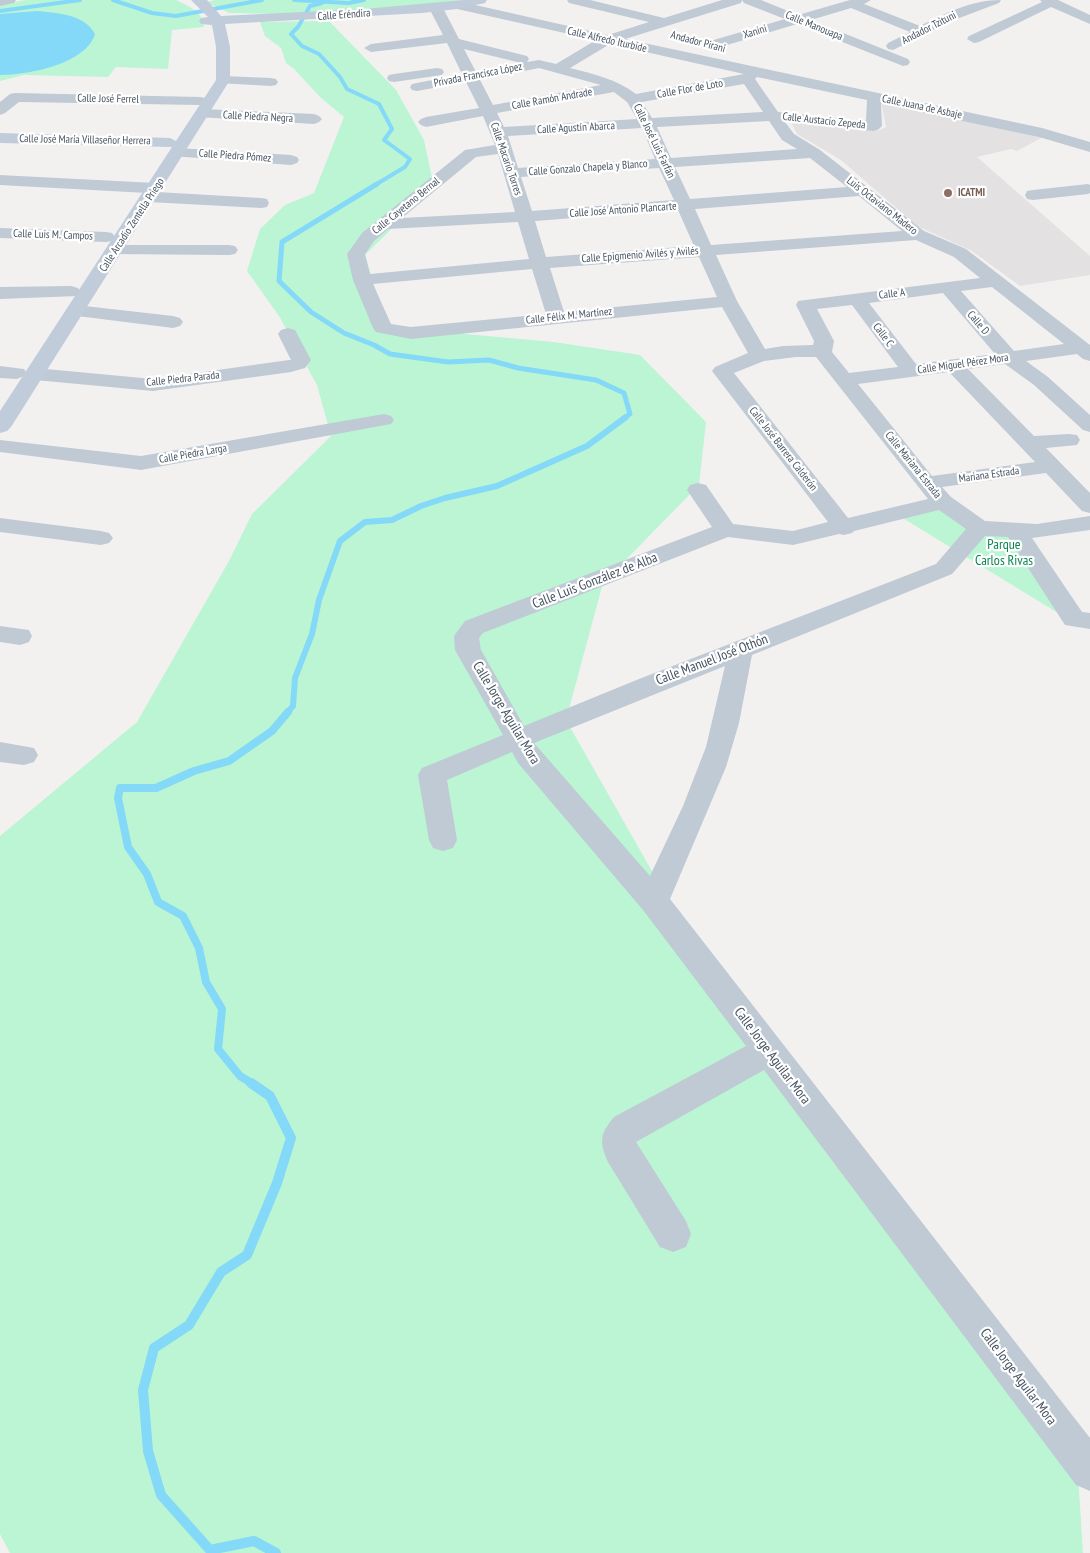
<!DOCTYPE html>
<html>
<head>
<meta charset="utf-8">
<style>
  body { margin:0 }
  canvas { display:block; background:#f3f0f0 }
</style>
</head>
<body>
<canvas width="1090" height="1553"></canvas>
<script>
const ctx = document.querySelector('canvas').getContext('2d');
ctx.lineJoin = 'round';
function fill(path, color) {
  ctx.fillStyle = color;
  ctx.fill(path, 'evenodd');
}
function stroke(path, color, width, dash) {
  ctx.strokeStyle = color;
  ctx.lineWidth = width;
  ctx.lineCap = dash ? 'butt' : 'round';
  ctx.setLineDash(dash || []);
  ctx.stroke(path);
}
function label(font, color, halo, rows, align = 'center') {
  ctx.font = font + ' "PT Sans Narrow",sans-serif';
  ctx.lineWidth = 4.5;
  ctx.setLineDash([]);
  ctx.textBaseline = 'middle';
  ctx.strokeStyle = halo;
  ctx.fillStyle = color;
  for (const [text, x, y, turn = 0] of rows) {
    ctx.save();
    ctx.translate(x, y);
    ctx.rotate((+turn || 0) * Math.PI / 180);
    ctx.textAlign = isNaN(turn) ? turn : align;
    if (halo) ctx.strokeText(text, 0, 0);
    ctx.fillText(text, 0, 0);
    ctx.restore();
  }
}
const education = new Path2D(`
  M881,101L1045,136L1017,151L1011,149L977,157L1090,256V275L1020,286L972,251L917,226L841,160L797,134L790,120L880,130L886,127Z`);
const green = new Path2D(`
  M25,0H176C189,6 203,12 204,27L172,30L168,69L116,67L108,77L24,75L0,81V5Z
  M216,0H464L452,4L336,13L282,14L229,13L206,2Z
  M329,21L396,90L424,140L434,187L365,255L387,327L554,342L640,355L706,422L699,485L603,583L566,720L723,996L1078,1475L1083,1553H10L0,1534V836L137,722L229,561L252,514L331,436L317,385L279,316L247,271L260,229L285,205L314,193L344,117L321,98L294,69L286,63L281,48L265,36L260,22Z
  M942,503L974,528L1017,532L1063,616L896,514Z`);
const water = new Path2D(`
  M37,11C58,13 84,14 95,34C86,64 28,75 0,75V14Z`);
const streamFar4 = new Path2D(`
  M113,0L152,13L176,16L262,0
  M294,0L348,3L364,0
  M322,3L310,6L298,27L291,34L302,46L319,54L340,77L347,89L379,104L392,129L384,140L410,159L405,167L375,185
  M0,11L80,0`);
const streamFar3 = new Path2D(`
  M377,184L282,242L279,281L311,312L344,333L374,345L390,354L448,362L489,360L518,368L596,380L624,393L630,414L624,418`);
const streamFar2 = new Path2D(`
  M287,713L293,706L295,678L312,634L319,600L340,541L365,522L392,520L421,506L445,498L497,486L587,446L626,417`);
const streamFar1 = new Path2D(`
  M253,1084L240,1076L218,1049L222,1009L206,982L199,948L183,916L158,902L147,874L128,847L118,798L120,788H156L194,771L229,761L272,731L288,712`);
const stream = new Path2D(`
  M251,1083L270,1096L291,1138L277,1183L247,1255L221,1272L189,1325L154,1348L143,1390L148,1451L161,1495L210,1550L254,1541L276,1553`);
const street = new Path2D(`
  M0,0H16L14,3L0,6Z
  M567,0H590L664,18L722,0H761L798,15L850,0H871L864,4L920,26C946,13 971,0 1001,0L999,3L954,20L893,50L888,49L886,46L888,43L910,32L851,8L811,20L908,59L910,62L908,65L903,66L797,24L717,48H707L705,45L707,42L785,19L744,3L742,0L741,3L625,39L1042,128L1090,142V152L1039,137L881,104L882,126L879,129L874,131L785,122L794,134L820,150L924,231L966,249L1090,345V361L1083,359L1077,354L1026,361L1048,377L1090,415V432L1083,430L1034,385L1005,364L968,369L1034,436L1069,434L1077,435L1080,440L1077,445L1046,448L1090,493V513L1082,511L1046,473L942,487L951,497L985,521L1037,524L1090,516V530L1032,538L1082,612L1090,613V629L1065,625L1008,537L985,536L952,574L752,655L739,723L726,767L670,899L1090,1438V1491L1076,1485L764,1070L636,1142L686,1221L691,1234L686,1247L673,1252L660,1247L608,1162C599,1141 600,1134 614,1117L746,1046L643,910L518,763L512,752L447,780L457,840L453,848L443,851L433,848L429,840L418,775L422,768L503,735L455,650L454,636L465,621L712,527L687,490L690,485L698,483L706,485L733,524L793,531L828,522L712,371L715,367L748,353L722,307L411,339L376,332L373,328L353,280L347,254L362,233L465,150L495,145L483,116L426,127L421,125L418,122L421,119L426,117L479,108L466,82L417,91L412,90L410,87L412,84L462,74L447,43L371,52L364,48L371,44L443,35L429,8L436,4L443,8L459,39L527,56L529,59L527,62L539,60L556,64L596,40L457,9L455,6L457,3L462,2L608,35L649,22L569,3ZM610,44L744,74L636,94C616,79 594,74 570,68ZM464,49L517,62L521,63L476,72ZM539,68L601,85L493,105L480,80ZM757,77L867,100L866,121L778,112L755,79ZM744,84L763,112L652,118L642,102ZM614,92L627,102L637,119L504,127L497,113ZM769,121L782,140L797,149L671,158L657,127ZM642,128L655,159L518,168L508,136ZM498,154L515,212L402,218L476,157ZM810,158L847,187L690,199L675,167ZM659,168L674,200L532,211L521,177ZM859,196L902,231L711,245L695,209ZM678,210L694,246L546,257L535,221ZM518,222L529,259L370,274L365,254L374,241L388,229ZM916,240L954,257L980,278L798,301L796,305L814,341L813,345L783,346L765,349L737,301L716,255ZM699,257L717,297L564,312L550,268ZM532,269L546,314L411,327L391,324L373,284ZM992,287L1064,344L1014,351L961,291ZM943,293L995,354L916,364L869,303ZM852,305L898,367L849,373L832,352L834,341L817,309ZM796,357H816L928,499L848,518L734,373L764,361ZM949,372L1035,462L932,476L858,384ZM939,510L966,529L936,564L639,679L524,726L481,650L479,638L483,633L728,537L793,545L839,534L844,535L852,533L854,531ZM725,666L706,747L683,806L650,876L534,743Z
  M1040,0H1058L1090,15V24L1051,7L979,42L974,43L967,39L969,36L1042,2Z
  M437,68L442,69L444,72L442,75L394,82L389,81L387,78L389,75L394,74Z
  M223,76L271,78L276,79L278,82L276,85L271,86L218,83L216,80L218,77Z
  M15,93L200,97L205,98L207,101L205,104L200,105L19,102L5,113L0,115V102L10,94Z
  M203,109L314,114L319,116L322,119L319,122L314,124L198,117L195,114L198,111Z
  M178,148L291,155L297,157L299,160L297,163L291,165L172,156L170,153L172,150Z
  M0,175L155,183L161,184L163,188L157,192L261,198L267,199L269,203L267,207L261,208L149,202L143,201L141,197L147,193L0,185Z
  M1088,184L1090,185V193L1088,194L1033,200L1027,199L1025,195L1027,191L1033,190Z
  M0,228L106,232L112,233L115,237L112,241L106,242L0,238Z
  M116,245H229L235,246L238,250L235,254L229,255L110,254L107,250L110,246Z
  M71,286L78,288L80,292L78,296L0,299V287Z
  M76,305L173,316L180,318L183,322L180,326L173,328L69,315L67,311L69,307Z
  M288,328L295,330L311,360L305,368L291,372L153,391L35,380L28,378L26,375L17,379L0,378V366L24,369L26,372L35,368L153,379L289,360H291L278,334L281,330Z
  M384,414L391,416L394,420L391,424L141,470L0,452V440L141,456Z
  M0,518L101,531L109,533L113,538L109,543L101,545L0,532Z
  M0,626L29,630L32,636L29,642L20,645L0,642Z
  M0,742L34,748L38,755L34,762L24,765L0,762Z`);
const secondary = new Path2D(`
  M191,0H207L221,16L364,9L464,0H487L485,3L457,9L422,13L225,24L230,47V80L11,427L7,431L0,433V411L172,147L0,143V133L170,138L176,141L216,80V47L212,25L201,24L199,21L201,18L208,17Z`);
const markers = [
  [948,193,5,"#8d6e63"]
];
const farStreetnames = [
  ["Calle Eréndira",344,15,-4],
  ["Calle Manouapa",814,26,22],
  ["Andador Tzituni",929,28,-27],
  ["Xanini",755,32,-17],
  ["Calle Alfredo Iturbide",607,40,13],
  ["Andador Pirani",698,42,15],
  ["Privada Francisca López",478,75,-11],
  ["Calle Flor de Loto",690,89,-10],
  ["Calle José Ferrel",108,99,1],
  ["Calle Ramón Andrade",552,99,-10],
  ["Calle Juana de Asbaje",922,107,12],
  ["Calle Piedra Negra",258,117,3],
  ["Calle Austacio Zepeda",824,121,6],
  ["Calle Agustín Abarca",576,128,-3],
  ["Calle José María Villaseñor Herrera",85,140,1],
  ["Calle José Luis Farfán",654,141,64],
  ["Calle Piedra Pómez",235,156,4],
  ["Calle Macario Torres",506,159,71],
  ["Calle Gonzalo Chapela y Blanco",588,168,-4],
  ["Calle Cayetano Bernal",406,206,-39],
  ["Luis Octaviano Madero",882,206,38],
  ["Calle José Antonio Plancarte",623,210,-4],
  ["Calle Arcadio Zentella Priego",132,225,-57],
  ["Calle Luis M. Campos",53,235,2],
  ["Calle Epigmenio Avilés y Avilés",640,255,-4],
  ["Calle A",892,294,-7],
  ["Calle Félix M. Martínez",569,316,-6],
  ["Calle D",978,323,49],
  ["Calle C",883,335,53],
  ["Calle Miguel Pérez Mora",963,364,-8],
  ["Calle Piedra Parada",183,379,-6],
  ["Calle José Barrera Calderón",783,449,52],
  ["Calle Piedra Larga",193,454,-10],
  ["Calle Mariana Estrada",913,465,51],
  ["Mariana Estrada",989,475,-8]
];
const farEducationnames = [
  ["ICATMI",958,193]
];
const parkNames = [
  ["Parque",1004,545],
  ["Carlos Rivas",1004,561]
];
const streetNames = [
  ["Calle Luis González de Alba",595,581,-21],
  ["Calle Manuel José Othón",712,660,-21],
  ["Calle Jorge Aguilar Mora",506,713,59],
  ["Calle Jorge Aguilar Mora",772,1056,53],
  ["Calle Jorge Aguilar Mora",1018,1377,53]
];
fill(education, '#e4e1e2');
fill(green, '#bbf5d4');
fill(water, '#83d9f7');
stroke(streamFar4, '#83d9f7', 4);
stroke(streamFar3, '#83d9f7', 5);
stroke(streamFar2, '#83d9f7', 6);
stroke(streamFar1, '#83d9f7', 8);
stroke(stream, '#83d9f7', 10);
fill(street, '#c0cad4');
fill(secondary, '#c1ccdb');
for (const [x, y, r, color] of markers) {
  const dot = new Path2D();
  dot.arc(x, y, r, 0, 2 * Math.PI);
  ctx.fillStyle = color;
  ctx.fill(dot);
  stroke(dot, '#fff', 2);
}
label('11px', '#465361', '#fff', farStreetnames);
label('bold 11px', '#785e54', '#fff', farEducationnames, 'left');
label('14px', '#0c8650', '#fff', parkNames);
label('14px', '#465361', '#fff', streetNames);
</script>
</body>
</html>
